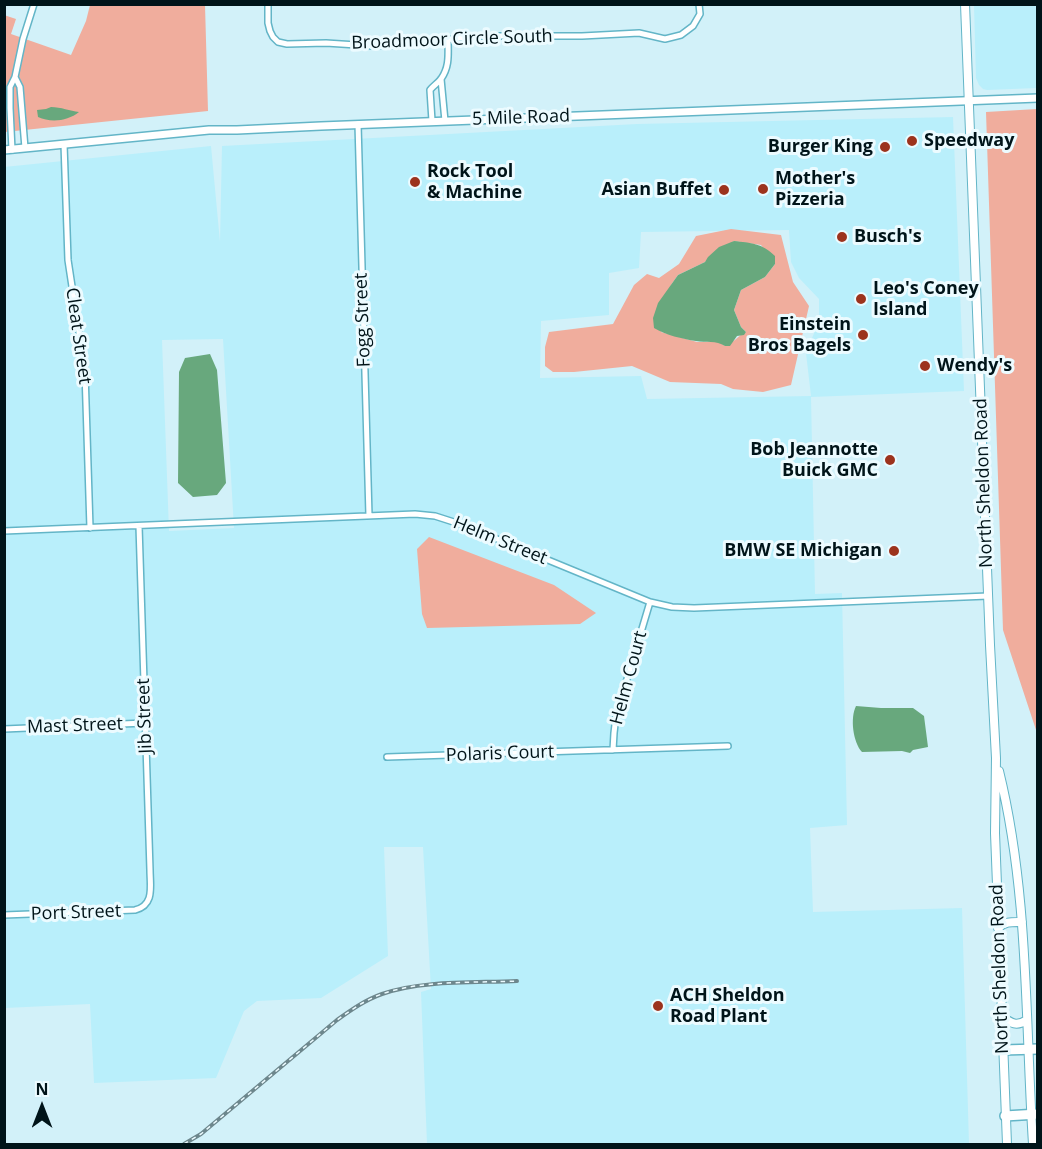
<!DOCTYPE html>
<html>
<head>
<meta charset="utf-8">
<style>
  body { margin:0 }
  #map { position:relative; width:1042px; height:1149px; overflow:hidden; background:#d2f1f9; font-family:"Open Sans",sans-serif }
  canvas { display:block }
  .frame { position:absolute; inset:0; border:6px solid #001419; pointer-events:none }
  .north { position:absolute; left:12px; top:1077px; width:60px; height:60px; -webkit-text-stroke:4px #ecfbff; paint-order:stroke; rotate:0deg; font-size:16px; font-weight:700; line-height:24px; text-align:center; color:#001419 }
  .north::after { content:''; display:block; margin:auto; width:21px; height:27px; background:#001419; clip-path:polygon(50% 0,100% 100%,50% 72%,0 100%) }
</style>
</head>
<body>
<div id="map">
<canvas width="1042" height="1149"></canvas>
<div class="frame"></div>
<div class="north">N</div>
</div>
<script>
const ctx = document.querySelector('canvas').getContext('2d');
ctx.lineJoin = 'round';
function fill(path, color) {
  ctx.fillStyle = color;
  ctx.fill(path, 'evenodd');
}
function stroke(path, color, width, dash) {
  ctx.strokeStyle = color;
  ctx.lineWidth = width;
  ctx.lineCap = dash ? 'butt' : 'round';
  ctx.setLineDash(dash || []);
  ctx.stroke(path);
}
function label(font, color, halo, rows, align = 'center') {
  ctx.font = font + ' "Open Sans",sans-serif';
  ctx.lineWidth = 6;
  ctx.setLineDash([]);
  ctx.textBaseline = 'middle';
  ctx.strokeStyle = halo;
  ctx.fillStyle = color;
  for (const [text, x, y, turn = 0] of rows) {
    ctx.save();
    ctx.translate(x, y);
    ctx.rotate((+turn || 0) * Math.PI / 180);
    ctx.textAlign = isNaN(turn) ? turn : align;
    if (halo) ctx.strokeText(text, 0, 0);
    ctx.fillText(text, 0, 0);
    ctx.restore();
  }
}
const built = new Path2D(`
  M974,5H1037V88L987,90L983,89L979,85L976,78Z
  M953,117L964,391L811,397L815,594L842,593L847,825L810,828L813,912L962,908L969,1144H427L421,992L431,989L423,847H384L388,956L321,998L257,1001L244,1011L216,1078L94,1083L90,1004L5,1008L4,167L211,146L220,242L222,146L637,124ZM789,230L791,262L799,278L819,299V321L806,353L811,396L647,399L641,376L540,378L541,321L609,315V273L639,268L641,232ZM223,339L234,528L169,531L162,340Z`);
const green = new Path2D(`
  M90,5H205L208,111L5,132L4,15L16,19L11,34L71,55L86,21Z
  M1037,109V733L1003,630L986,112Z
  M731,229L781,235L793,282L809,306L791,385L763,392L733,389L721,384L670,382L632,366L574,372H553L545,366V347L549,332L613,324L634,285L647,274L659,278L679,264L696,236ZM734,241L761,245L775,264L765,277L741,290L734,310L741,327L746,332C737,336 734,343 725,346L719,342H697L661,332L671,285L678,275L705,262Z
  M429,537L554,585L596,613L580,624L427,628L422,614L417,549Z`);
const water = new Path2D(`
  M51,107C61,107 70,111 79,112C68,121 51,123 38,117L37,110L46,109Z
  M734,241C751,243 762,243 775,256V264L765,277L741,290L734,310L741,327L746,332L744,335L737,336L730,346H725C716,340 706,343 696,341C682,339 666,335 654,328L653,318L658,303L678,275L705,262L708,257L719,247Z
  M210,354L217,370L226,483L217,495L193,497L178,483L179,372L185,358Z
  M856,706L881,708H913L924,716L928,747L913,750L910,753L902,751L862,752C853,742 850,718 856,706Z`);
const minor = new Path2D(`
  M268,4V23L270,31L273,37L278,42L287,44L326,43L372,46L404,45L476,36H582L639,33L665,39L681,35L693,26L700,14L699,4
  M15,77L20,87L25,148
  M441,79L445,121
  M432,121L430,90C433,86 438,83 441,79C450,66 448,54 448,39
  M358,124L369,516
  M64,144L68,260L85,372L90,528
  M12,150L10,108V87L15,77L23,39L34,4
  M4,531L415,514L435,516L463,525L650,602L672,607L694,608L988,596
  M4,729L145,723
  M613,750L614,733L616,716L650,602
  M387,757L728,746
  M4,915L135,910C155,905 150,886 150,870L139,526`);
const tertiary = new Path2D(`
  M4,150L209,130H237L321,126L1038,98`);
const secondary = new Path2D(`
  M965,4L990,645L996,758L995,833L1007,1144
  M999,771C1029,893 1025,1020 1033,1144
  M998,928C1005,921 1013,922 1022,922
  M1001,1016C1011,1023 1016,1027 1027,1020`);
const motorway = new Path2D(`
  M1003,1050L1038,1049
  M1005,1116L1038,1114`);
const rail = new Path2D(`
  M184,1144L201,1134L337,1020C351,1010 365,1000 382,994C421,980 475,983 517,981`);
const markers = [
  [912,141,6,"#9c331d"],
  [885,147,6,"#9c331d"],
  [415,182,6,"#9c331d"],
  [763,189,6,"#9c331d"],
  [724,190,6,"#9c331d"],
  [842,237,6,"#9c331d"],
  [861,299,6,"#9c331d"],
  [863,335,6,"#9c331d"],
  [925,366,6,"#9c331d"],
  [890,460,6,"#9c331d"],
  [894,551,6,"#9c331d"],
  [658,1006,6,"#9c331d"]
];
const streetNames = [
  ["Broadmoor Circle South",452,40,-2],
  ["5 Mile Road",521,118,-2],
  ["Fogg Street",363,320,-92],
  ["Cleat Street",78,336,82],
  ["North Sheldon Road",984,483,-92],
  ["Helm Street",500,541,22],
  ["Helm Court",629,678,-75],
  ["Jib Street",145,716,-92],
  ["Mast Street",75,726,-2],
  ["Polaris Court",500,754,-2],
  ["Port Street",76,913,-2],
  ["North Sheldon Road",1000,969,-92]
];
const poiNames = [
  ["Speedway",924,141],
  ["Burger King",873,147,"right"],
  ["Rock Tool",427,172],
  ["& Machine",427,193],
  ["Mother's",775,179],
  ["Pizzeria",775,200],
  ["Asian Buffet",712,190,"right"],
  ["Busch's",854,237],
  ["Leo's Coney",873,289],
  ["Island",873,310],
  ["Einstein",851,325,"right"],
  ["Bros Bagels",851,346,"right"],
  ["Wendy's",937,366],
  ["Bob Jeannotte",878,450,"right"],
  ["Buick GMC",878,471,"right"],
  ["BMW SE Michigan",882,551,"right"],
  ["ACH Sheldon",670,996],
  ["Road Plant",670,1017]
];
fill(built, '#b9effb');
fill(green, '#f0ad9d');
fill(water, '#68a87d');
stroke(minor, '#63b5c7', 8);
stroke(tertiary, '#63b5c7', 10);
stroke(secondary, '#63b5c7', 10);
stroke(motorway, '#63b5c7', 12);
stroke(minor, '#fff', 5);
stroke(tertiary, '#fff', 7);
stroke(secondary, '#fff', 8);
stroke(motorway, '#fff', 9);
stroke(rail, '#6d878d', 4);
stroke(rail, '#ecfbff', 1.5, [4.5]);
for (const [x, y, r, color] of markers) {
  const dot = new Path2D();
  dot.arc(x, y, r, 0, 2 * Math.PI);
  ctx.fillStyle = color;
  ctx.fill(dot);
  stroke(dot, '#ecfbff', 2);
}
label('18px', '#001419', '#ecfbff', streetNames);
label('bold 18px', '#001419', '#ecfbff', poiNames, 'left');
</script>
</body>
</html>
